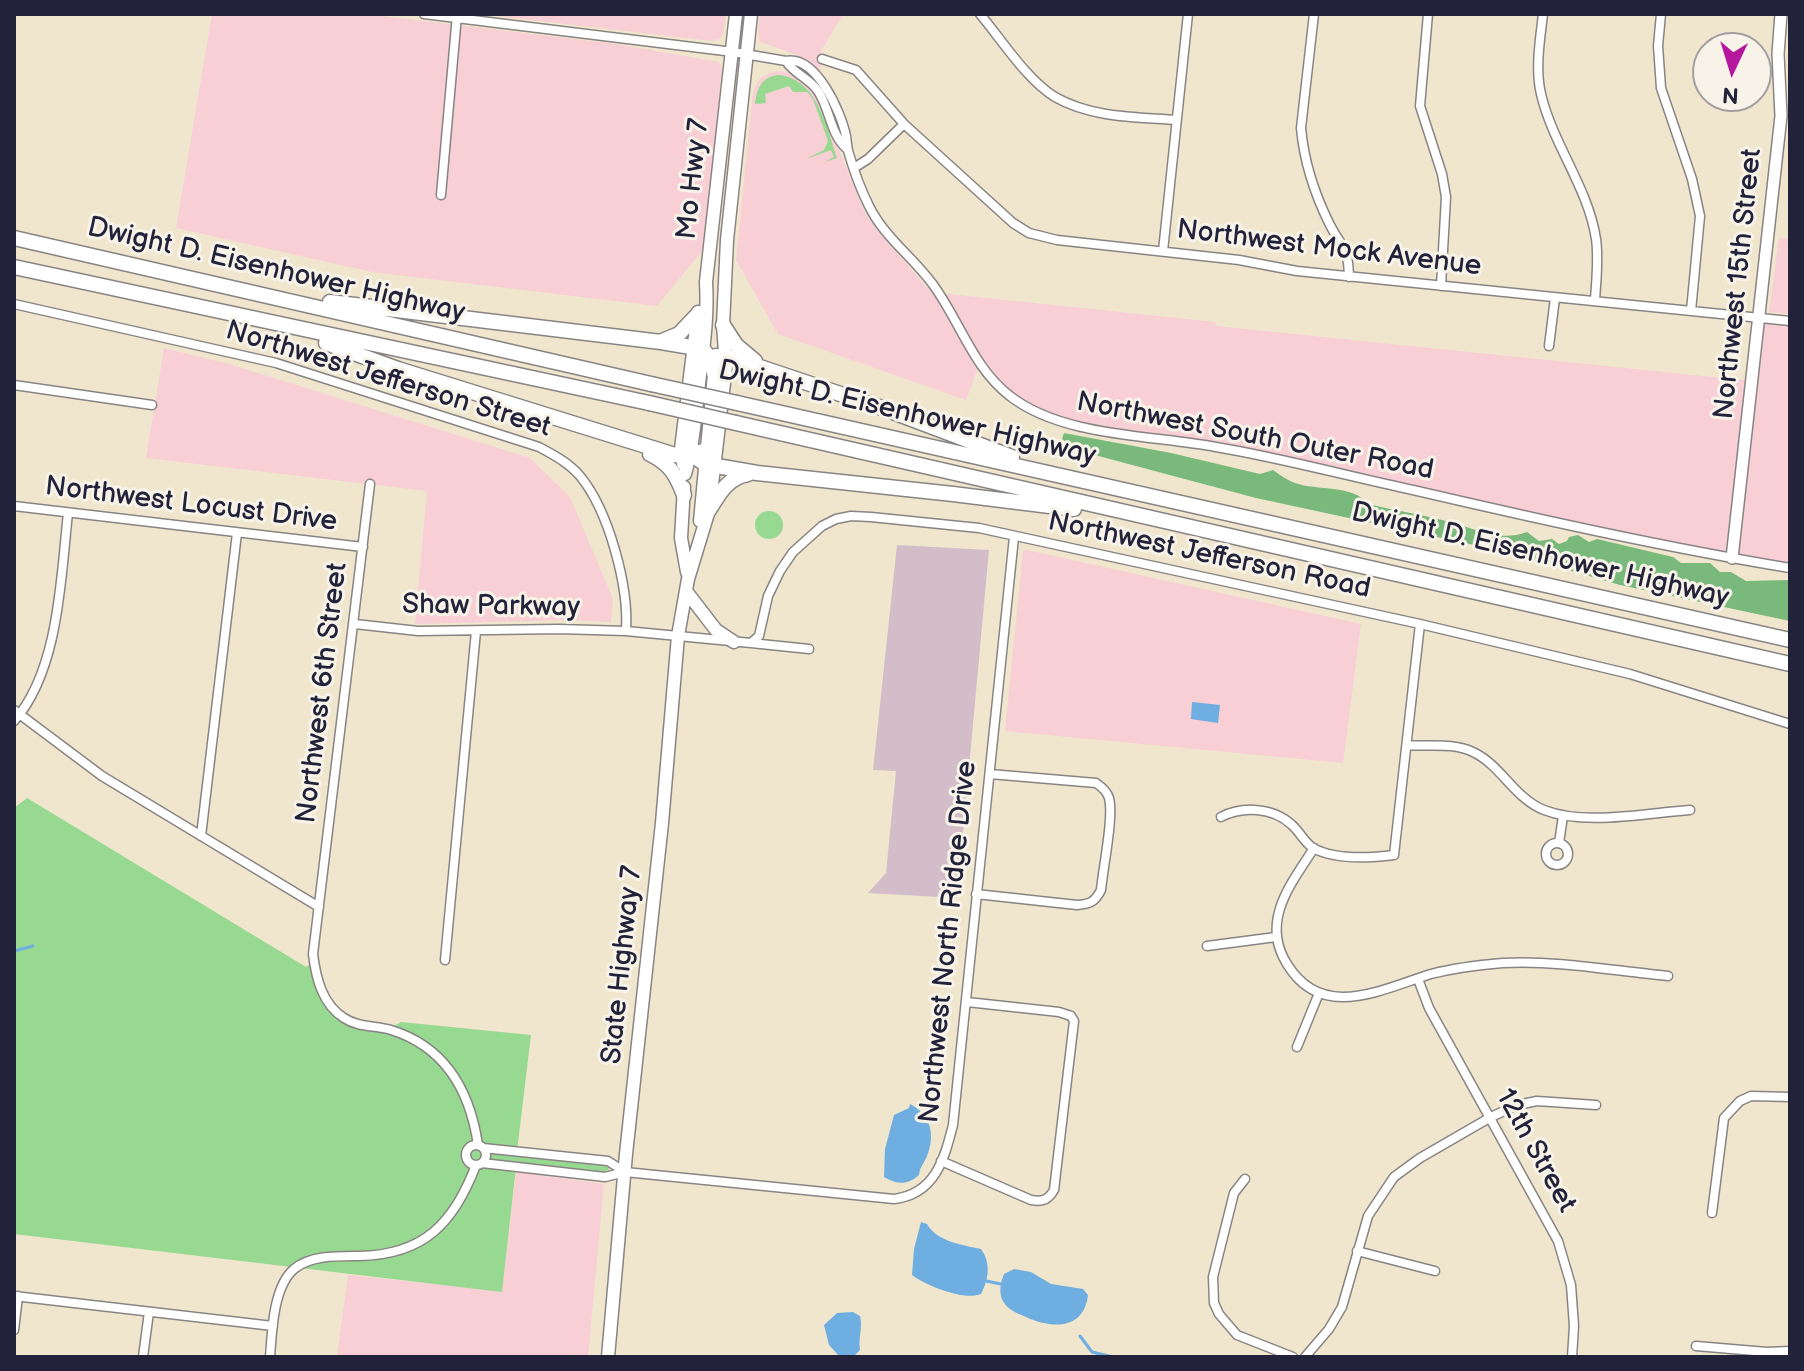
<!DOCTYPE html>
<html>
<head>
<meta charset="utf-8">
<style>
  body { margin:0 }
  #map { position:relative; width:1804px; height:1371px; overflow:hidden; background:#f0e6cd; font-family:"Balsamiq Sans",sans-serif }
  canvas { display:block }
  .frame { position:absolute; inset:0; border:16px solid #22223b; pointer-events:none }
  .north { position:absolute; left:1692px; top:32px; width:80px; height:80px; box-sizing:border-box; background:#f7f3e8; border:2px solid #a29fa3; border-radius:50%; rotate:184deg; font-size:22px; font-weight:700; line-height:32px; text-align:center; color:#22223b }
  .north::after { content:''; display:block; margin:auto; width:28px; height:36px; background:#b5179e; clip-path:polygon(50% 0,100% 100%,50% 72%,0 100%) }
</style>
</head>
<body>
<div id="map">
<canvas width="1804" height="1371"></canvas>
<div class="frame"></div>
<div class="north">N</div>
</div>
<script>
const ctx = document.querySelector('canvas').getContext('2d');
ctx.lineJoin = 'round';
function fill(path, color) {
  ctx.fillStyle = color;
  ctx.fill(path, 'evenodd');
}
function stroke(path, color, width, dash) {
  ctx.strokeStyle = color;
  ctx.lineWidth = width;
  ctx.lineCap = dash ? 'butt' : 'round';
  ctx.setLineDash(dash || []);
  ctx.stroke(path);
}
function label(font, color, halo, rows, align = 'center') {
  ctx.font = font + ' "Balsamiq Sans",sans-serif';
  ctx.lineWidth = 6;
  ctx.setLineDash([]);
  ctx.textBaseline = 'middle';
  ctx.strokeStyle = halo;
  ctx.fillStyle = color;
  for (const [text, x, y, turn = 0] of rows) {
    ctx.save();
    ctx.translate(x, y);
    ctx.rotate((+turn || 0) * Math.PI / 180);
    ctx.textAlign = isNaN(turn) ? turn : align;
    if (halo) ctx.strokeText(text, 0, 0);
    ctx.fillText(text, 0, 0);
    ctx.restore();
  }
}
const built = new Path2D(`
  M212,14H365L616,44L719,62L722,70L703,250L657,306L372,272L176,228Z
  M480,14H726L723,35L719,39L711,41Z
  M760,14H843L821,51L820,72L797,55L760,42L758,31Z
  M776,71L787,72L802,79L816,95L865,213L882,236L934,295L977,370L966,400L778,334L736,260L753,92L760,78Z
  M1779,238L1790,239V314L1769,312Z
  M939,293L1215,322L1216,326L1752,381L1760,319L1790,321V568L1216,447L1067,422L1037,412L993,380Z
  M164,348L229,364L530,458L570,497L613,599L611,622L573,620L415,624L427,491L146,458Z
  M1027,550L1361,624L1343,763L1005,731L1023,551Z
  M516,1172L604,1184L588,1357H337L348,1275L502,1291Z`);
const industrial = new Path2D(`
  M897,545L989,550L957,898L868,893L886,873L896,771L873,770Z`);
const green = new Path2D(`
  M779,75C817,79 827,127 837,158L825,162L834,157L831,150L806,159L824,150L828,141L813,99L807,92H793L789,86L765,94L766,103L755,104C757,88 762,76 779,75Z
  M755 525a14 14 0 1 1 28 0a14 14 0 1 1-28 0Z
  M27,798L306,967L314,960L319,986L343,1018L389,1029L401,1022L531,1035L517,1151L610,1158L608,1176L516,1167L502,1292L14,1234V808Z`);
const forest = new Path2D(`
  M1064,433L1171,453L1260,474L1273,470C1280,475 1287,480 1295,483C1317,491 1353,484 1368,504C1393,510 1418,514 1442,520C1473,527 1497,543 1527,532L1539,541L1552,539L1559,544L1567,541L1569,537L1578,535L1589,542L1597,539L1673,557L1681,563H1710L1720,572H1731L1746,581L1790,580V621L1620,585L1502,551L1256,498L1076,450L1062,439Z`);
const water = new Path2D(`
  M1192,702L1220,705L1218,723L1191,719Z
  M910,1104C930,1114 936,1134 927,1156C924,1164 920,1166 919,1175C908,1185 897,1185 884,1177L885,1149L894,1115L909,1108Z
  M921,1222L927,1224C936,1241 962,1245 981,1249C991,1263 989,1279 981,1294C965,1301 926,1286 912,1275L914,1249Z
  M1014,1269L1031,1272L1051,1284L1083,1289L1088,1295C1084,1330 1052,1329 1026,1317C1019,1314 1009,1310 1005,1304C998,1296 1000,1283 1004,1274Z
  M853,1312L860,1316C863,1327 858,1338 860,1350L854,1356H839L829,1345L824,1325L837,1313Z`);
const stream = new Path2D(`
  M14,951L33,946
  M986,1281L1001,1284
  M1080,1336L1092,1352L1113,1357`);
const street = new Path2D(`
  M424,14L733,52L786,61C816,55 841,112 846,136C847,143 847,148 849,154C854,171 861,190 869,206C884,237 914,258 934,286C960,322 974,369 1010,396C1062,437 1153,435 1216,447C1282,458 1347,476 1413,490C1538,519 1663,547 1790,568
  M980,14C1001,39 1027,80 1055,97C1092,118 1136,117 1176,120
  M1314,14L1301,128C1304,162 1315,195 1330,225C1343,250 1348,245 1349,277
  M1428,14L1420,106L1442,174L1446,197L1441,286
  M1543,14C1540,40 1535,69 1541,94C1553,145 1588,187 1596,239C1599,260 1596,281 1595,301
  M1661,14L1658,46L1661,88L1692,179L1700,216L1691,311
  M822,59L856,70L904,124L1013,223L1029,233L1057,240L1239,260L1297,271L1790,321
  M786,61C794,74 809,78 818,91C830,109 830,133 846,148
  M854,168L868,159L904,124
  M441,195L457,15
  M1163,251L1188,14
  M14,304L276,363L539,447C554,455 569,463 580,476C609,511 629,587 626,631
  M1549,346L1555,298
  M14,385L152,405
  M370,484L313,954C316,978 322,1004 344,1018C359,1028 375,1025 391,1030C446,1047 470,1091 478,1145
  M14,506L363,547
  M355,624L418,631L559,629L626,631L751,643L759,636L768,596L780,571L793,552L822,526L836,519L851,516L871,517L979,528L1420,624L1630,674L1790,724
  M751,643L809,649
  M14,710L102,776L319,907
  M14,721C59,671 61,576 68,513
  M1407,745C1429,747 1452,742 1473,752C1501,765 1514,798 1544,810C1585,826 1646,813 1690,810
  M1221,817C1242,806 1273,807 1292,825C1300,832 1304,842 1313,848C1335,860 1370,858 1394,855L1420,624
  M201,836L237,533
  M1546 854a11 11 0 1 1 22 0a11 11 0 1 1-22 0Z
  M1559,843L1563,816
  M1314,848C1291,884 1260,921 1287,964C1322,1022 1382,989 1431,974C1454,968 1479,965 1503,963C1558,960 1614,971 1668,976
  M976,894L1077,905C1090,904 1095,902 1101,890C1103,868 1114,816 1109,798C1107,791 1102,787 1096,783L990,774
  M1207,946L1276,937
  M445,960L476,631
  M1418,979L1429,1008L1558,1241L1571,1285L1574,1326L1572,1357
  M967,1002L1059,1012L1071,1016
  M1297,1047L1319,993
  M466 1155a10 10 0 1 1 20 0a10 10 0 1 1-20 0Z
  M483,1148L608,1161L625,1172
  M941,1161L1031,1200C1043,1202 1048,1200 1054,1190L1074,1021L1071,1016
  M482,1163L605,1177L625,1172L894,1199C935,1194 944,1160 953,1125L1014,537
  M1245,1179L1234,1193L1213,1277L1214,1303L1219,1314L1237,1335L1293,1357
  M1712,1213L1724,1118L1740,1101L1751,1096L1790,1097
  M1357,1251L1435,1271
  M14,1296L273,1326
  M14,1330L18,1296
  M1696,1346L1767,1352L1790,1351
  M143,1357L149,1312
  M270,1357C272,1332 273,1287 294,1269C311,1255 338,1256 359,1256C424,1255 454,1223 476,1165
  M1305,1357L1329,1329L1342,1307L1368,1216L1394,1177L1420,1158L1491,1117L1517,1105L1537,1101L1596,1105`);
const secondary = new Path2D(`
  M1732,558L1781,116L1778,54L1781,14`);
const primary = new Path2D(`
  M683,464L681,449L698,312
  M685,474C694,442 696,409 700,375C704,344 708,314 706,282L736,14
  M684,487L681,538L687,572
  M700,521L715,364
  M686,591L716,630L734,642
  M608,1357L626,1154L662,823L678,636L688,579L709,510L726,366L723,325L727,240L751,14`);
const highway = new Path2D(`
  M14,238L651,384
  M14,267L649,403
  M330,302L661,342L703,349L709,357L714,373
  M723,325L736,345L755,361
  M662,341L679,334L698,314
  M326,343L398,369L675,455L690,457L707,449
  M703,360L716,356L733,358L885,409L1012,457
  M737,403L1790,640
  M736,423L1790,664
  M692,448L698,459L705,464L757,473L953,494L1074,509
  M650,454C670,464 676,474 684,495
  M709,510C719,494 728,477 748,474`);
const highwayBridge = new Path2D(`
  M651,384L737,403
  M649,403L736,423`);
const streetNames = [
  ["Mo Hwy 7",694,179,-84],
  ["Northwest Mock Avenue",1329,249,7],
  ["Dwight D. Eisenhower Highway",276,271,13],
  ["Northwest 15th Street",1739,284,-84],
  ["Northwest Jefferson Street",388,380,17],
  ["Dwight D. Eisenhower Highway",907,414,13],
  ["Northwest South Outer Road",1255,437,11],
  ["Northwest Locust Drive",191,505,7],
  ["Northwest Jefferson Road",1209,556,12],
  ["Dwight D. Eisenhower Highway",1540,556,13],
  ["Shaw Parkway",491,607,1],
  ["Northwest 6th Street",323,693,-83],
  ["Northwest North Ridge Drive",949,942,-84],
  ["State Highway 7",623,965,-84],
  ["12th Street",1535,1151,61]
];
fill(built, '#f7cfd5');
fill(industrial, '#d2bdc8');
fill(green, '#97d991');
fill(forest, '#79b97b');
fill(water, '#6eaee1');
stroke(stream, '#6eaee1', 3);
stroke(street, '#898484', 11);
stroke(secondary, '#898484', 14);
stroke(primary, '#898484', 15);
stroke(highway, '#898484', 17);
stroke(street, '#fff', 8);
stroke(secondary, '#fff', 11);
stroke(primary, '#fff', 12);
stroke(highway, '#fff', 14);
stroke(highwayBridge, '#898484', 17, []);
stroke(highwayBridge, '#fff', 14);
label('28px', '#22223b', '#f7f3e8', streetNames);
</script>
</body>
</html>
